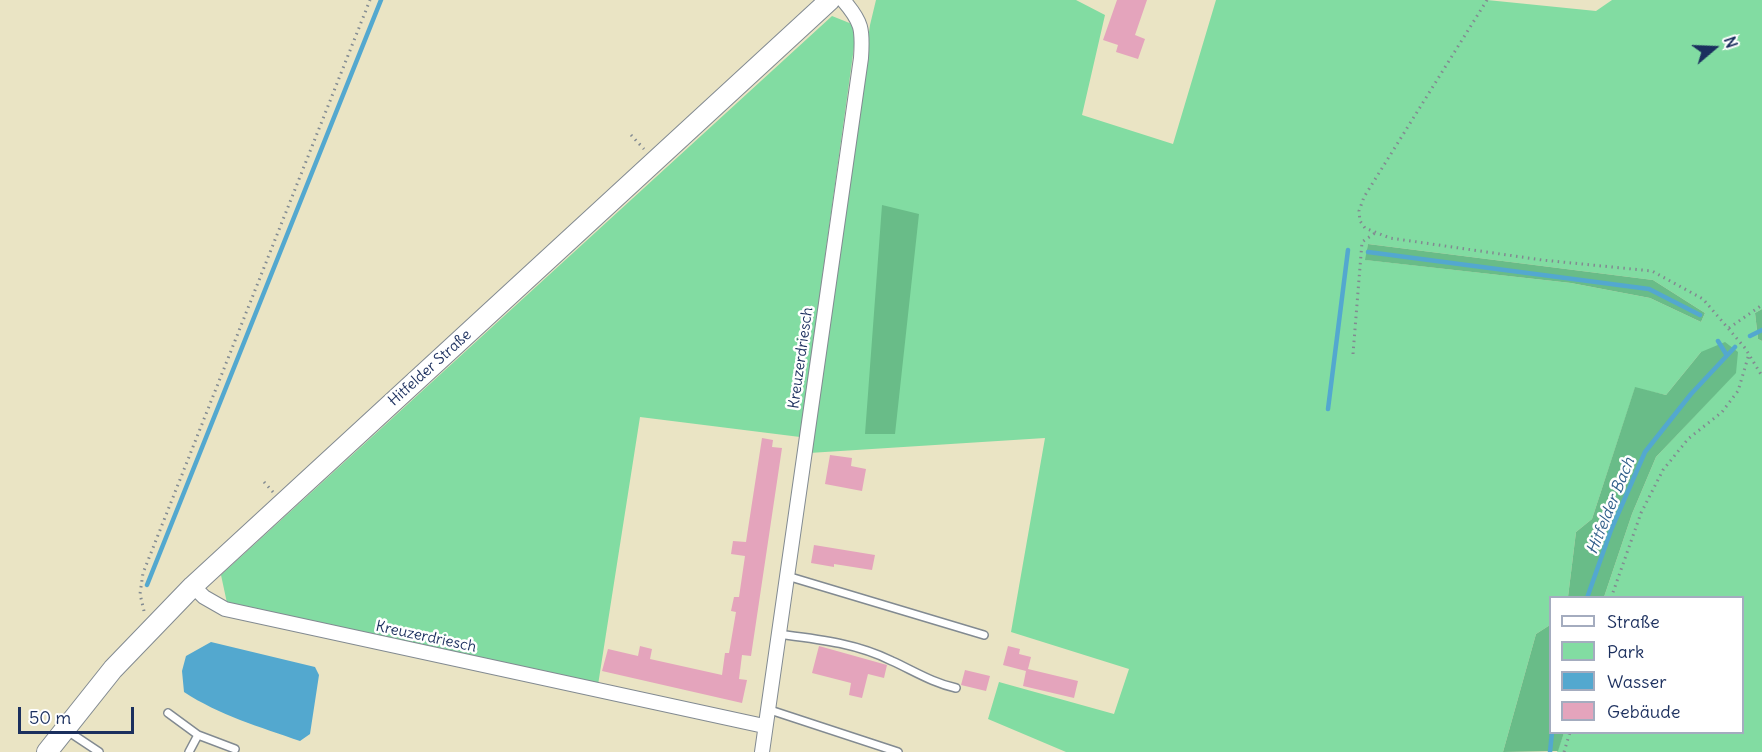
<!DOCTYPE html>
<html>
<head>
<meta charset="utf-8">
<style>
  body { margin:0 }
  #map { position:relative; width:1762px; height:752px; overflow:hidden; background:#eae4c4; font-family:Delius,sans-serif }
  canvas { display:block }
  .legend { position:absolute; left:1549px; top:596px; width:195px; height:138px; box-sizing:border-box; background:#fff; border:2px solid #a4acbf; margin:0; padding:8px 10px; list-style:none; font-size:18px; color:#1b2f5e }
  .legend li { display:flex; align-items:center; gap:12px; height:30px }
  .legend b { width:30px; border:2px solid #a4acbf }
  .north { position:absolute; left:1684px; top:18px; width:60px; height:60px; -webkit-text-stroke:4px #fff; paint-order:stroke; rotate:71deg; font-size:16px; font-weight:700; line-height:24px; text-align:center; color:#1b2f5e }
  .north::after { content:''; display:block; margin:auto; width:21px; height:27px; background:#1b2f5e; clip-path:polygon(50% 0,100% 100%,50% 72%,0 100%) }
  .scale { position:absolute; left:18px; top:707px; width:116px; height:27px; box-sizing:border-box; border:3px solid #1b2f5e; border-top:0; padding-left:8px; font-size:18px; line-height:21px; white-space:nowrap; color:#1b2f5e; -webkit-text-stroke:4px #fff; paint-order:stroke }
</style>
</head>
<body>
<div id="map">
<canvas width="1762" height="752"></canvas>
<ul class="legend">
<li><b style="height:8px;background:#fff"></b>Straße</li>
<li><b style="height:16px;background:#82dca2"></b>Park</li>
<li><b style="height:16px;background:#53a8cf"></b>Wasser</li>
<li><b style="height:16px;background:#e4a4bc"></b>Gebäude</li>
</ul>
<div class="north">N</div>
<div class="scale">50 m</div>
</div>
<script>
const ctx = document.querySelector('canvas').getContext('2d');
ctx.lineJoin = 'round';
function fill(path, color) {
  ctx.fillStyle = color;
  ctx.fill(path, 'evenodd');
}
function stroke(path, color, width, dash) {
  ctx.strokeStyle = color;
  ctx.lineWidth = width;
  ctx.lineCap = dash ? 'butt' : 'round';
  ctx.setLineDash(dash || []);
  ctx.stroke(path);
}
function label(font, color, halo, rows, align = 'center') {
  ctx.font = font + ' Delius,sans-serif';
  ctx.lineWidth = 5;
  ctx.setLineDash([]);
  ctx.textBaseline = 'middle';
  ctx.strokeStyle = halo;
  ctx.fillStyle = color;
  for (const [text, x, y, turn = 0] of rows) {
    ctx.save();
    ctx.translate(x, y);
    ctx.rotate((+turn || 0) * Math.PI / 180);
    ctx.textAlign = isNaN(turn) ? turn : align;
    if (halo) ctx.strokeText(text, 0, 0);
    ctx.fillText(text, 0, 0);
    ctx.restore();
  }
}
const green = new Path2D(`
  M876,0H1076L1105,15L1082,115L1173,144L1216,0H1487L1596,11L1612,0H1762V309L1755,313L1758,339L1762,341V752H1557L1564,733L1742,732V598L1604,597L1632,514L1656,457L1735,373L1701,352L1666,395L1635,388L1592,519L1576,532L1568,597L1550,598V625L1536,634L1503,752H1066L988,719L999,682L1114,714L1129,669L1011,632L1045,438L809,453L870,25ZM1368,244L1653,280L1705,313L1701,322L1650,298L1571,283L1366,260Z
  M832,16L852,24L855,40L800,437L640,417L598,685L227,603L221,575Z`);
const forest = new Path2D(`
  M882,205L919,214L895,434H865Z
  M1368,244L1653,280L1705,313L1701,322L1650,298L1571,283L1365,260Z
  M1762,309V341L1758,339L1755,313Z
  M1725,342L1738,352L1736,373L1656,457L1632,514L1604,597H1568L1576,532L1592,519L1635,387L1666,395L1701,352Z
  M1550,625V732L1564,733L1558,751L1503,752L1536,634Z`);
const water = new Path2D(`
  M211,642L315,667L319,675L310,734L300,741C260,727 219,715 184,692L182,671L186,656Z`);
const stream = new Path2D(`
  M1368,252L1649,289L1700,315
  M1750,336L1762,330
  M1718,341L1726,354
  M1328,409L1348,250
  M147,585L381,0
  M1587,598L1611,530L1645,452L1691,394L1735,347
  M1550,752L1552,732`);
const building = new Path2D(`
  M1117,0H1147L1135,35L1145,39L1138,59L1116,52L1118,45L1103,40Z
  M762,438L773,440L772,447L782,448L751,656L742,655L739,679L747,680L742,703L602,671L608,649L638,656L640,646L652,649L650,659L722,675L725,653H729L736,612L731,611L734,597H739L745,556L731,554L733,541L746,542Z
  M830,455L852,458L851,466L866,469L862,491L825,484Z
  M814,545L875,555L872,570L834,564V567L811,563Z
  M819,646L887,665L884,678L868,674L862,698L849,695L851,683L812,673Z
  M1008,646L1020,649L1019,654L1031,657L1028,669L1078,681L1074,698L1023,686L1026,671L1003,665Z
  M965,670L990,676L986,691L961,685Z`);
const path = new Path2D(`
  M1487,0L1364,197L1359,211L1360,221L1365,228L1390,238L1542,260L1652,271L1703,299L1745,348L1762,376
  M631,135L644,149
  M1729,328L1762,305
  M1353,354L1362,242L1375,233
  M264,482L273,492
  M1611,598L1641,513L1663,470L1688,439L1722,412L1738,391L1749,354
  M144,611L140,594L143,573L370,0
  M1564,752L1570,732`);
const lane = new Path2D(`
  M787,576L984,635
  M778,634C817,639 856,643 892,661C914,671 933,683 956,688
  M767,709L898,752
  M168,713L198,735
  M66,730L99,752
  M189,752L198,735L235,749`);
const street = new Path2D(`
  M193,586L204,597L225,609L764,726
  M762,752L861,58C863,29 862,22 843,0`);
const secondary = new Path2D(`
  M47,752L113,669L193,586L830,0`);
const streetNames = [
  ["Kreuzerdriesch",801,358,-82],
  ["Hitfelder Straße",430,368,-42],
  ["Kreuzerdriesch",426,637,12]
];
const waterNames = [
  ["Hitfelder Bach",1611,506,-68]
];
fill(green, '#82dca2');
fill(forest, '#69bc88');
fill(water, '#53a8cf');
stroke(stream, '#53a8cf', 4.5);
fill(building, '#e4a4bc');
stroke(lane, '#828a91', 10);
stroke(street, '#828a91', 16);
stroke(secondary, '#828a91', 22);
stroke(path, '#828a91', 3, [1.5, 4.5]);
stroke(lane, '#fff', 7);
stroke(street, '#fff', 14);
stroke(secondary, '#fff', 20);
label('15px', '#1b2f5e', '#fff', streetNames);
label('italic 16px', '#315f8b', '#fff', waterNames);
</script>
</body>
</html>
